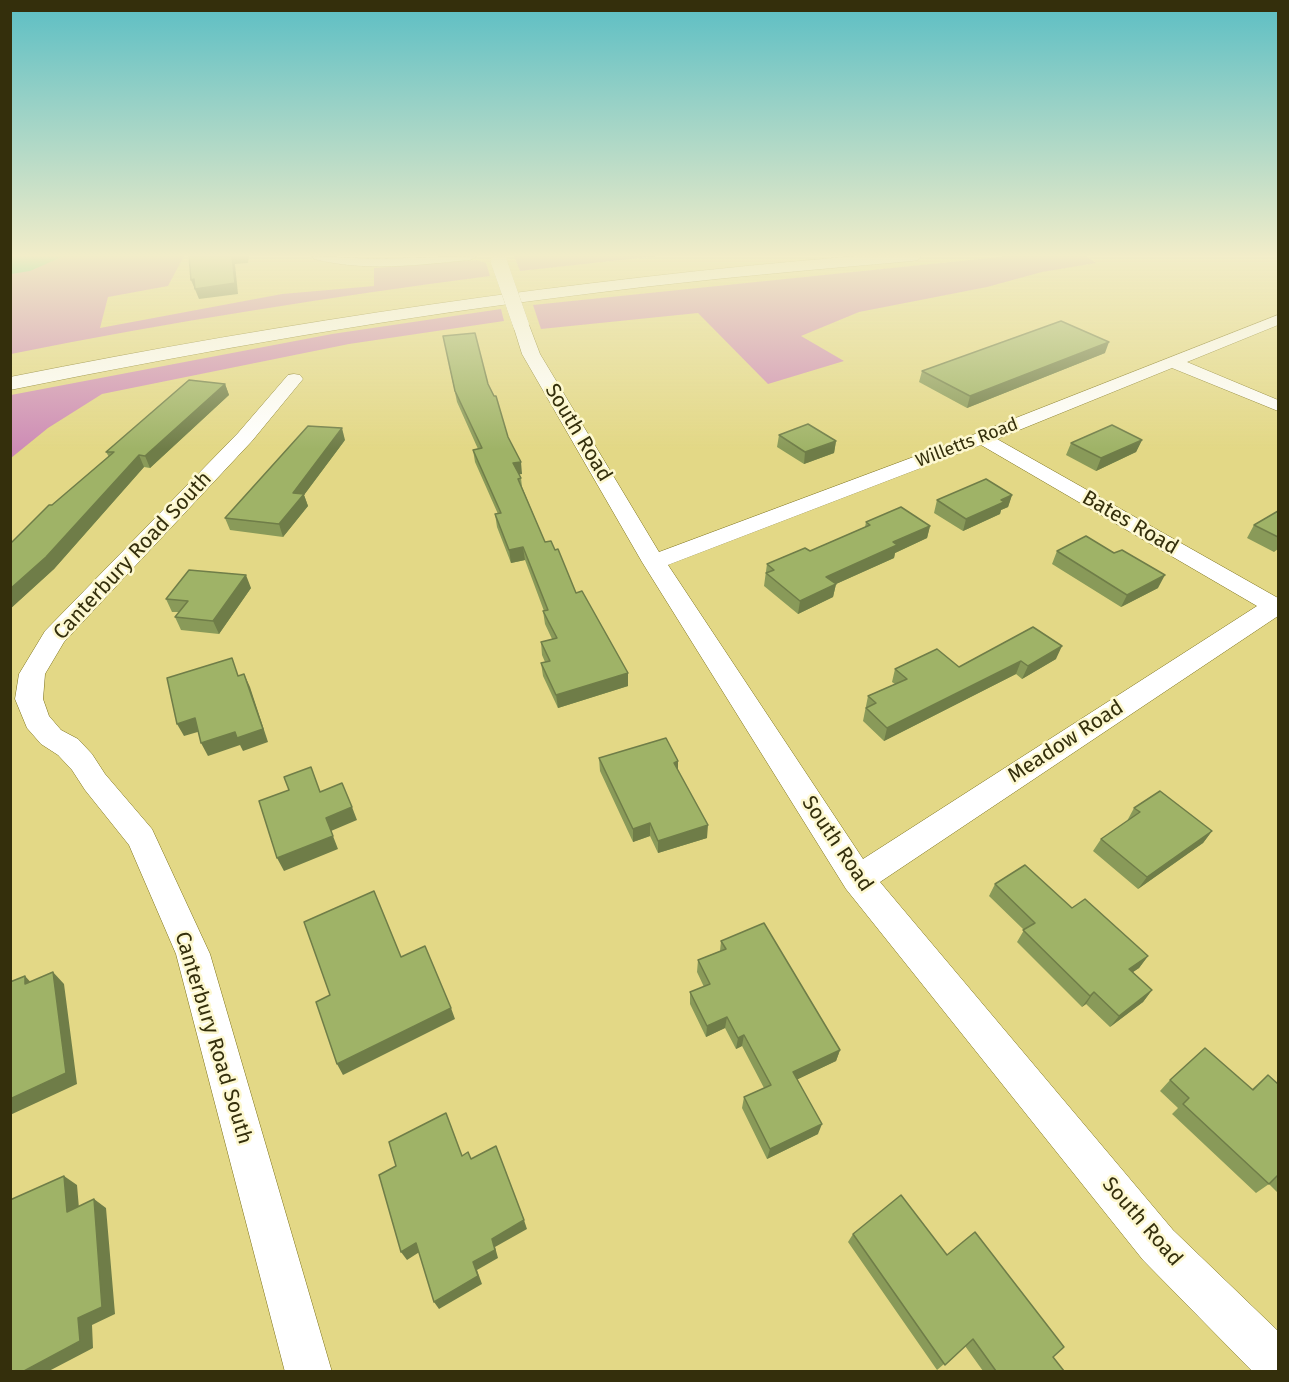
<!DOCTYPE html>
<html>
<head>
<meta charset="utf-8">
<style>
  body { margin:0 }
  #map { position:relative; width:1289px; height:1382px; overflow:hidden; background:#e3d886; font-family:"Fira Sans",sans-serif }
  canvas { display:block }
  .frame { position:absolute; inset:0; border:12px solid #342f0c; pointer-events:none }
</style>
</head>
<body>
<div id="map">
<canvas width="1289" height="1382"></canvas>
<div class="frame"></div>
</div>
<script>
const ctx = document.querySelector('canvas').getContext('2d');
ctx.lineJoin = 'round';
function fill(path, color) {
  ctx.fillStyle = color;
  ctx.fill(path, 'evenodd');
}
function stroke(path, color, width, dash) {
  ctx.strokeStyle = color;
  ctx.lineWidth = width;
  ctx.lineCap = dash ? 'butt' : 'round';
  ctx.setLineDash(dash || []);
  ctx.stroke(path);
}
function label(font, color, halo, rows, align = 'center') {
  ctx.font = font + ' "Fira Sans",sans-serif';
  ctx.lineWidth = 5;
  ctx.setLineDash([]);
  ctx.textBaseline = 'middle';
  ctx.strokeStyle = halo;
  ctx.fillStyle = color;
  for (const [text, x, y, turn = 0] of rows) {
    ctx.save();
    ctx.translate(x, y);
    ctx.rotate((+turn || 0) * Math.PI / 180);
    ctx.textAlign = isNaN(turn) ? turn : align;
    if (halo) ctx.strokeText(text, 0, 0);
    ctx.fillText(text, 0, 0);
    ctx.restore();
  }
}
const green = new Path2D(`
  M11,256H184L168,286L108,297L100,328L282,294L374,286V268L477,260L486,263L490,276C329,297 170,322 11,354Z
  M514,256H658L520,271Z
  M1008,256H1086L1096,263L1042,272L987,287L859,312L801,336L844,361L768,384L698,313L541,329L533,305Z
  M501,309L504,321L349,344L102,394L48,428L11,458V395L332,334Z`);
const water = new Path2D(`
  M11,256H64L30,271L11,274Z`);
const minor = new Path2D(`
  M312,256L375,259L477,256L470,260C417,265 366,272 314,259Z
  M1278,315V325L1187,362L1278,400V411L1172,368L997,439L1278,598V616L880,882L1173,1230L1278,1331V1372H1253L1143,1260L846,889L642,562L522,354L513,325L521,320L529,325L540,354L659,552L975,434ZM981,445L1257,606L863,859L668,565Z
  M294,374L300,375L303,379L252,441L64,642L45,674L43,699L49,716L61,730L78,739L92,754L105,774L152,829L210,954L332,1372H285L176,954L129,845L85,790L72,770L58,755L41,744L27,728L15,699L19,674L45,631L238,433L288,375Z`);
const motorway = new Path2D(`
  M856,256H921L918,260L912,261C809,270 705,279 602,292C403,316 206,350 10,390V377C290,321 571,280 856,256Z`);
const minorBridge = new Path2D(`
  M499,262L521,325`);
const wall = new Path2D(`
  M443,336L488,384L522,474H519L521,478L522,487L545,542L555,550L576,593L628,673V686L558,708L543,676L541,663L545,662L542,655L541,642L552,639L545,624L543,611H544L525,560L511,563L497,527L495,514H498L475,462L473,450L478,449L457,402Z
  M1105,353L967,408L919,382L922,371Z
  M225,384L229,395L150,468L144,467L54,569L10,609V544L109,457L106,452Z
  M779,435L836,441L834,453L804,464L777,447Z
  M345,440L304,495L308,506L283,537L230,530L225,518Z
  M1142,440L1136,452L1096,471L1066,455L1071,443Z
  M1012,495L1008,507L1001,510L1000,514L963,531L934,513L937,500Z
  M1278,511V549L1274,552L1247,538L1254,525Z
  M866,522L930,526L927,538L895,553L894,558L836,584L833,597L798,614L764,586L767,564L810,551L865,527Z
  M1057,551L1158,588L1121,607L1052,564Z
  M251,588L219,634L181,630L175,617L179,612H172L166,599Z
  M1033,627L1056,659L1022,679L1016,674L884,741L863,721L868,696L895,684L892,682L895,669L959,667Z
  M599,758L678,761V770L707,838L658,853L650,836L633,842L600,771Z
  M1134,808L1212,831L1203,843L1138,889L1093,851L1101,839L1127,821Z
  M995,884L1072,908L1148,956L1139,968L1133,972L1152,990L1143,1002L1110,1027L1086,1004L1082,1007L1017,942L1024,930L989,896Z
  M721,941L840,1050L836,1061L797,1079L818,1134L767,1159L742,1108L744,1097L764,1088L742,1046L736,1049L725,1028L706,1037L690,1004V992L704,987L697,972L698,960L720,951Z
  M1268,1075L1278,1084V1193L1269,1184L1256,1193L1172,1114L1178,1108L1160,1091L1170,1080L1252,1089Z
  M853,1234L947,1255L1053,1357L1064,1371H983L965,1346L937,1370L848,1242Z`);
const shadedWall = new Path2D(`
  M232,256H249L248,263L235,264L238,294L199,299L191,280Z
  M1109,342L1105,353L967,408L970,396Z
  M225,384L229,395L150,468L145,456Z
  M342,428L345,440L304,495L308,506L283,537L279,524L293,493Z
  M1142,440L1136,452L1096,471L1101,458Z
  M836,441L834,453L804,464L805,452Z
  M139,455L144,467L54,569L10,609V589Z
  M521,462L522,474L515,475L513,463Z
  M1012,495L1008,507L1001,510L1000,514L963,531L966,519Z
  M930,526L927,538L895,553L894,558L836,584L833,597L798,614L800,601L826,577L893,542Z
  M523,547L525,560L511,563L509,550Z
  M246,575L251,588L219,634L213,621Z
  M1165,575L1158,588L1121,607L1127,595Z
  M1062,646L1056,659L1022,679L1028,666Z
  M1021,661L1016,674L884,741L887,728Z
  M628,673V686L558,708L556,695Z
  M244,674L250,687L268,742L243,751L240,745L208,756L201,743Z
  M195,718L201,731L184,736L177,724Z
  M678,761V774L674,763Z
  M352,807L357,820L331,831L326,818Z
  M650,823V836L633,842V829Z
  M708,825L707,838L658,853V841Z
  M1212,831L1203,843L1138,889L1147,877Z
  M333,836L338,849L284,871L277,858Z
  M10,848L12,849V911H10Z
  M1148,956L1139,968L1121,980L1129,969Z
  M53,972L64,984L77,1084L10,1115V1099Z
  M25,976L36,988L25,984Z
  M1152,990L1143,1002L1110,1027L1119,1016Z
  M1094,992L1086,1004L1082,1007L1090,996Z
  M451,1008L455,1019L343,1075L337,1064Z
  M727,1017L725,1028L706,1037L707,1026Z
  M744,1035L742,1046L736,1049L738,1038Z
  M840,1050L836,1061L790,1083L793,1072Z
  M822,1124L818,1134L767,1159L770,1149Z
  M64,1176L77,1185L80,1220L67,1212Z
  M94,1199L106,1208L115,1314L92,1325L93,1348L49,1371H24L78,1318Z
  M524,1220L527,1229L495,1247L498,1258L477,1270L482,1284L439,1309L434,1302L492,1239Z
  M416,1243L421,1251L407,1260L401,1252Z`);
const building = new Path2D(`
  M189,256H232L235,283L195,289L194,279L191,280Z
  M1061,321L1109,342L970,396L922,371Z
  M475,333L488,384L494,396H496L508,437L521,462L513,463L521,478L518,479L545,542L551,541L555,550L558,549L576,593L582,591L628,673L556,695L541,663L550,661L541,642L557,638L543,611L548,610L523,547L509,550L495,514L501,513L473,450L482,448L455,391L443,336Z
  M189,380L225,384L145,456L139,455L46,557L10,589V544L49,505H52L114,452H106Z
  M808,424L836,441L805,452L779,435Z
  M1112,425L1142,440L1101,458L1071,443Z
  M308,426L342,428L293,493L304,494L279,524L225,518Z
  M986,479L1012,495L1001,500L1004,502L966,519L937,500Z
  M901,507L930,526L893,542L897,545L826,577L836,584L800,601L766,573L774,570L767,564L805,548L810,551L870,525L866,522Z
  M1278,511V537L1254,525Z
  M1086,536L1114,553L1122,550L1165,575L1127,595L1057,551Z
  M189,570L246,575L213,621L175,617L188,601L166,599Z
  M1033,627L1062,646L1028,666L1021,661L887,728L866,708L876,703L868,696L907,679L895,669L937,649L959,667Z
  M232,658L238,676L244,674L263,729L237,738L235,732L201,743L195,718L177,724L167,678Z
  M666,738L678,761L674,763L708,825L658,841L650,823L633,829L599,758Z
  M311,767L320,792L342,783L352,807L326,818L333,836L277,858L259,801L289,790L284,777Z
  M1160,791L1212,831L1147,877L1101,839L1140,812L1134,808Z
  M1025,865L1072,908L1085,899L1148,956L1129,969L1152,990L1119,1016L1094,992L1090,996L1023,930L1035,923L995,884Z
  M374,891L401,957L425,946L451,1008L337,1064L316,1002L330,995L304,922Z
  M764,923L840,1050L793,1072L822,1124L770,1149L744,1097L771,1085L744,1035L738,1038L727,1017L707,1026L690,992L710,984L698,960L726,949L721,941Z
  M53,972L66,1073L10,1099V982L25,976V984Z
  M1205,1048L1253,1090L1268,1075L1278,1084V1175L1269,1184L1183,1104L1189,1098L1170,1080Z
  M446,1113L462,1156L468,1152L471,1159L496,1146L524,1220L492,1239L495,1250L473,1262L478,1276L434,1302L416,1243L401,1252L379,1175L396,1166L389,1142Z
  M64,1176L67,1212L94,1199L102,1307L78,1318L80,1341L24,1371H10V1200Z
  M901,1195L947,1255L975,1232L1064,1347L1053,1357L1064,1371H996L973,1339L945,1365L853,1234Z`);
const farStreetnames = [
  ["Willetts Road",967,443,-21]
];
const streetNames = [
  ["South Road",578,433,59],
  ["Bates Road",1130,523,30],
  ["Canterbury Road South",133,556,-47],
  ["Meadow Road",1066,742,-33],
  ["South Road",837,844,56],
  ["Canterbury Road South",213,1038,73],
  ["South Road",1142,1222,49]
];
fill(green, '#ce8cb6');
fill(water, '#29cc8e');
stroke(minor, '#7b7019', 1);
stroke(motorway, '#7b7019', 1);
fill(minor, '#fff');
fill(motorway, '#fff');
stroke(minorBridge, '#7b7019', 16, []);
stroke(minorBridge, '#fff', 16);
fill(wall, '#899a59');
fill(shadedWall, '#6f7d48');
fill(building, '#9fb367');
stroke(building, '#6f7d48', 1.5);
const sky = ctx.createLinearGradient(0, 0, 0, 449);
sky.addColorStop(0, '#5bbec4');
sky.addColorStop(0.57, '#f2edc9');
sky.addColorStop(1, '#f2edc900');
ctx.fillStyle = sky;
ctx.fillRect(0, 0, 1289, 449);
label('18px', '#342f0c', '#fdf8d0', farStreetnames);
label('21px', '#342f0c', '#fdf8d0', streetNames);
</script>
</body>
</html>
